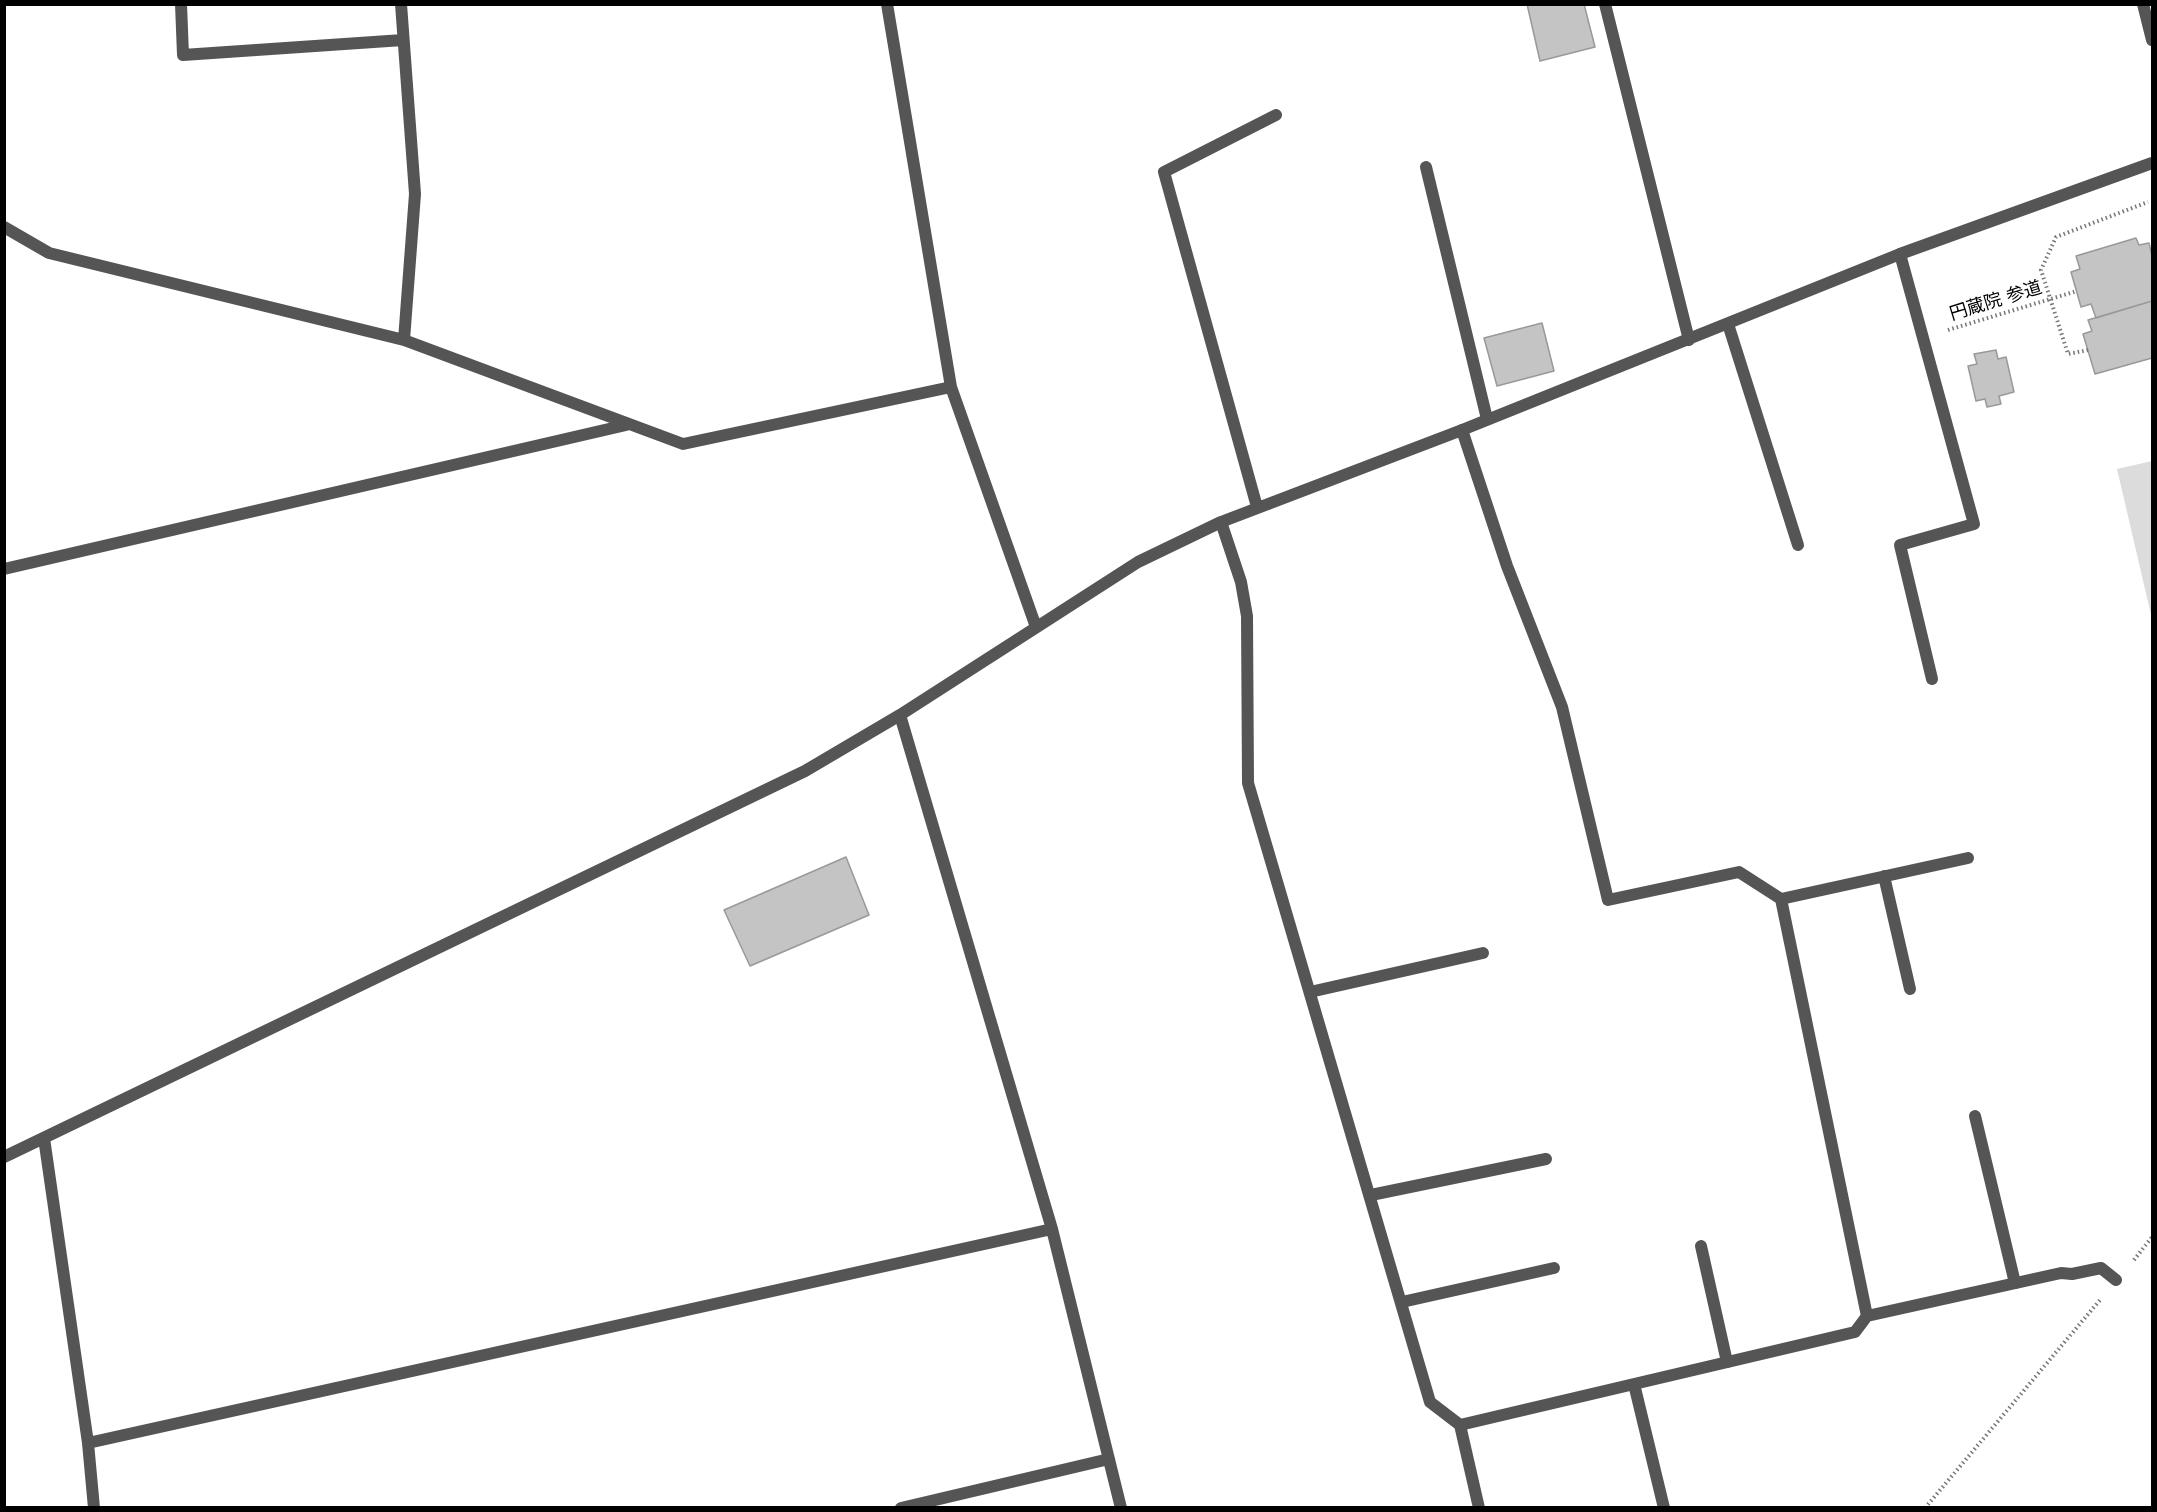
<!DOCTYPE html>
<html>
<head>
<meta charset="utf-8">
<style>
  body { margin:0 }
  #map { position:relative; width:2157px; height:1512px; overflow:hidden; background:#fff; font-family:Jost,sans-serif }
  canvas { display:block }
  .frame { position:absolute; inset:0; border:6px solid #000; pointer-events:none }
</style>
</head>
<body>
<div id="map">
<canvas width="2157" height="1512"></canvas>
<div class="frame"></div>
</div>
<script>
const ctx = document.querySelector('canvas').getContext('2d');
ctx.lineJoin = 'round';
function fill(path, color) {
  ctx.fillStyle = color;
  ctx.fill(path, 'evenodd');
}
function stroke(path, color, width, dash) {
  ctx.strokeStyle = color;
  ctx.lineWidth = width;
  ctx.lineCap = dash ? 'butt' : 'round';
  ctx.setLineDash(dash || []);
  ctx.stroke(path);
}
function label(font, color, halo, rows, align = 'center') {
  ctx.font = font + ' Jost,"Noto Sans JP",sans-serif';
  ctx.lineWidth = 4.5;
  ctx.setLineDash([]);
  ctx.textBaseline = 'middle';
  ctx.strokeStyle = halo;
  ctx.fillStyle = color;
  for (const [text, x, y, turn = 0] of rows) {
    ctx.save();
    ctx.translate(x, y);
    ctx.rotate((+turn || 0) * Math.PI / 180);
    ctx.textAlign = isNaN(turn) ? turn : align;
    if (halo) ctx.strokeText(text, 0, 0);
    ctx.fillText(text, 0, 0);
    ctx.restore();
  }
}
const green = new Path2D(`
  M2152,461V619L2117,469Z`);
const building = new Path2D(`
  M1527,4H1584L1595,47L1540,61Z
  M2136,238L2139,245L2149,243L2152,256V301L2096,318L2091,304L2081,307L2071,272L2080,269L2076,256Z
  M2152,301V358L2095,374L2083,334L2092,331L2088,320Z
  M1542,323L1554,371L1497,386L1484,338Z
  M1996,350L1998,359L2006,357L2014,392L1999,396L2001,404L1987,407L1985,399L1976,401L1968,366L1977,364L1974,354Z
  M846,857L869,915L750,966L724,910Z`);
const path = new Path2D(`
  M1948,330L2077,291
  M2088,350L2068,354L2041,270L2056,237L2148,202
  M2134,1260L2152,1237
  M1925,1508L2100,1300`);
const lane = new Path2D(`
  M1426,167L1487,419
  M1900,254L1974,524L1900,545L1932,679
  M1728,324L1798,545
  M1462,430L1507,566L1562,707L1608,900L1739,872L1781,899
  M1884,876L1910,989
  M1310,992L1483,953
  M1975,1116L2015,1283
  M1371,1195L1546,1159
  M1701,1246L1727,1362
  M1402,1302L1554,1268
  M1867,1316L1781,899L1968,858`);
const street = new Path2D(`
  M181,4L183,55L403,40
  M401,4L415,194L404,340
  M887,4L951,387L1036,627
  M1605,4L1689,340
  M2143,4L2152,40
  M4,227L49,253L404,340L683,444L951,387
  M1257,507L1164,172L1276,115
  M1221,522L1241,582L1247,616L1248,783L1430,1402L1460,1425L1855,1332L1867,1316L2061,1273L2072,1274L2101,1268L2116,1280
  M4,569L626,425
  M900,715L1052,1229L1121,1508
  M44,1138L88,1443L94,1508
  M4,1157L805,771L900,715L1138,562L1221,522L1462,430L1900,254L2152,163
  M1634,1384L1664,1508
  M1460,1425L1479,1508
  M88,1443L1052,1229
  M901,1508L1109,1459`);
const streetNames = [
  ["円蔵院 参道",1996,302,-17]
];
fill(green, '#dcdcdc');
fill(building, '#c4c4c4');
stroke(building, '#999', 1.5);
stroke(path, '#777', 4, [1.5, 3]);
stroke(lane, '#555', 12);
stroke(street, '#555', 12);
label('18px', '#000', '#fff', streetNames);
</script>
</body>
</html>
